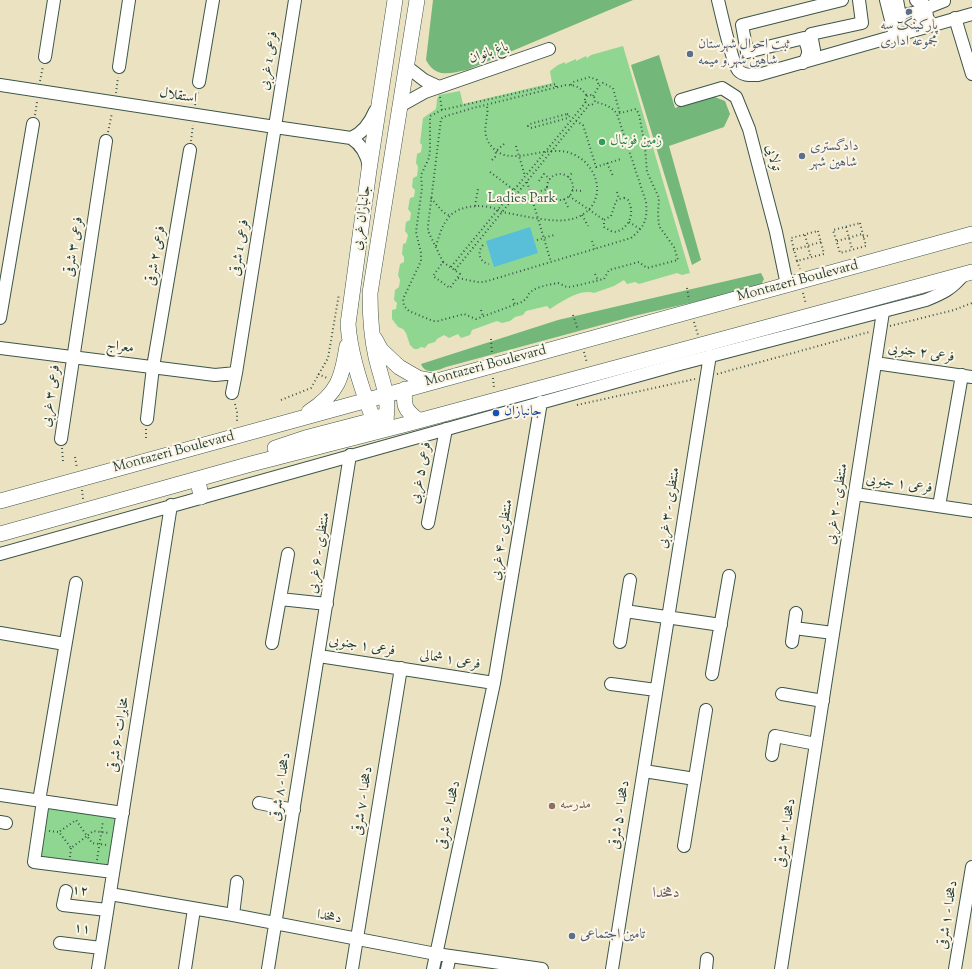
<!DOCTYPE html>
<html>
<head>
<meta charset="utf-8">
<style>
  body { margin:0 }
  canvas { display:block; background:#eae2c0 }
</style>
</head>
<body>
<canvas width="972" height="969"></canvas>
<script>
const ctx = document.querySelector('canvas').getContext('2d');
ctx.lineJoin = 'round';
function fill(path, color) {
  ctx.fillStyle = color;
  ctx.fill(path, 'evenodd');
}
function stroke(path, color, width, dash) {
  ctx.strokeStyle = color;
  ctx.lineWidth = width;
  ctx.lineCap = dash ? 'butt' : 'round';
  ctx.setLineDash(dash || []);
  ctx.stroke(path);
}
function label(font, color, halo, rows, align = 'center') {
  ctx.font = font + ' "Sorts Mill Goudy",Amiri,serif';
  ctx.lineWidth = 4;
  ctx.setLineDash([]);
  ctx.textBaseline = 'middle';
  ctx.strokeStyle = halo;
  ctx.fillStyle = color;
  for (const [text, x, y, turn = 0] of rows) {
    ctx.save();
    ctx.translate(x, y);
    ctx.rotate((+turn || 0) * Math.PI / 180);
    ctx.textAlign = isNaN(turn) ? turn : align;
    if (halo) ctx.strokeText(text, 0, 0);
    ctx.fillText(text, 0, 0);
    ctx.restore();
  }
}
const green = new Path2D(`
  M623,46L690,273L682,275L677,273L639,284L635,282L627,284L624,280L614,286L594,293C581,288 561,302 550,309L547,306L526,311L523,315L515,317L510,321L502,323L497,321L472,330L470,335L461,338L458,334L449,338L444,335L437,339L435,342L428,344L425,348L421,347L418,349H414L410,345L406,333L403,329L398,327L392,319V310L396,309L397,303L394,300L395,290L399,287L400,280L398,275L400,264L404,262V257L402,254L403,244L406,243L408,235L405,231L406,222L410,220L411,213L408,209L410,198L414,197L415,190L412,187L413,178L417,176L418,167L416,163L417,154L421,152L422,145L420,143L423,118L436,109L437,99L439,95L460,91L463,104L552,83L550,71L558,65L565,62V64L576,59V61L586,56L587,58L591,55Z
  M46,806L117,816L110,868L37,859Z`);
const forest = new Path2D(`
  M433,0H633L467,70C450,73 436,79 426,60Z
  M659,55L675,108L712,96L725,101L730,114L724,127L669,146L701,260L692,265L631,65Z
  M761,273L764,279L760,287L638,315L446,367C437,371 425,375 421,364L558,320Z`);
const water = new Path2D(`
  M530,227L538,253L494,267L486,241Z`);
const path = new Path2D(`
  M40,81L43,66
  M571,85L573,82L590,77L597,80L599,86
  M556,87V84L442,110L430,116V150L429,158L421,175L422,188L416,232L421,253V261L403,299L404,306L409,311L433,321H438L464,314L476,319L522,302L527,298C529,287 549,285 558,283C561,284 564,286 567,287C570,288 598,280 604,279L609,270L639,262L647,268L678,260L674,247L659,226L658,213L659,198L647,172L645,147L639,114L636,109L617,114
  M116,93L118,77
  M585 100a5 5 0 1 1 10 0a5 5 0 1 1-10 0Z
  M593,96L599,86L603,83L613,88L620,114
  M440,97L442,110
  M195,105L198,92
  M567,114L570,115L568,118L531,128L528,126L530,124Z
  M35,115L37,102
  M576,121L583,125L584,128L596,167L621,159
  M108,132L112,113
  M191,141L193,125
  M516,146L525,176
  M492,160L495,157L496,151L504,144
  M607,163L613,176
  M490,172L514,190
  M547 187a13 13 0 1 1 26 0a13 13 0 1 1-26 0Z
  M568,177L573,172
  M539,181L544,174L550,179
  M527,182L551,262
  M572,190L582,191
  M617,192L619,199
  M569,196L604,220
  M431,198L443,212L450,216
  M624,198L628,200C635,213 630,227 616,232L611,231L604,227V220L611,216L616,201L619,199Z
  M514,199L547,189
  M564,199L568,207
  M549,203L552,197
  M475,206L478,189
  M582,215L588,226
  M629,222L640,229
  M860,223L866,246L840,253L833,230Z
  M846,227L852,249
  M818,231L824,254L797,261L791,238Z
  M805,235L811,258
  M863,237L870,235
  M537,240L554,235
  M592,241L595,249
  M837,241L862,234
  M483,245C477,252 479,262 489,264
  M436,246C439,236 442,225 449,217C459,204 489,203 502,212C521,215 554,224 572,219C606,210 604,170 575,155C548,141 513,169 493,148C486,141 484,132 486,123C486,120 487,117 487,114C488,111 487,108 487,105
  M793,250L821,242
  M797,261L800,269
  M443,262L428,231V226L441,119L443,117L473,108L566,85C577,85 581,88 587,96
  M443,262L460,274L450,288L433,276Z
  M451,267L586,102
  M455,270L589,105
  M595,274L598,280
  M458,278L477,282H484L631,238C644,227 648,220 646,202L617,114C611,106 604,104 595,102
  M687,288L689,300
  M803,293L806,304
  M513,299L515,305
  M481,310L483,316
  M573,315L578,330
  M694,322L698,335
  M890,326L954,310L972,303
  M491,339L492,354
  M584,352L587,363
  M318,374L327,378
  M717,374L869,332
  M493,378L494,388
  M281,400L311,388L328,358L339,294
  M235,404L237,412V423
  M577,405L695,379
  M146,438V428
  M62,448L63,461
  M75,457L77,468
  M82,490L83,499
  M49,831L59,832L71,848L87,836L76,820L59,832
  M106,845L92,843L87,836L93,831L109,833
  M70,857L71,848
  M97,860L103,821`);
const minor = new Path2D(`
  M718,0C721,12 732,63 738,70C743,76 751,75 758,75L972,14
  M886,0L895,36
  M897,0L900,16L917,12L923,19L921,28
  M916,0L917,1L922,0
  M955,18L972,74
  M930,23L927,17L926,8L944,1V0
  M814,50L811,34L862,23L859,0
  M45,57L54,0
  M803,63C811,53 808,49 804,38L747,52L742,25L842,0
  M406,66L424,80L439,87
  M119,67L129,0
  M199,82L213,0
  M0,85L275,127L351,138C362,145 367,154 369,167
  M681,100L722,88L736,97L749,129L776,232L787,285
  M400,106L425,92L549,49
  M351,138C363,133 370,123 375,111
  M0,318L33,124
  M0,348L215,375L236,373
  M875,363L972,377
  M232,393L236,373L295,0
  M147,419L153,367L190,150
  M61,439L106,141
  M855,494L972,511
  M939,506L962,375
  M428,523L446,429
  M0,554L676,365L926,300C943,293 952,289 964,274
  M280,599L327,604
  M625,611L721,625
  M794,628L833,633
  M0,633L65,644
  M620,642L630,580
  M792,642L796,613
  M272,643L288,554
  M319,656L494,683
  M712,674L729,576
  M611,684L656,690
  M782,694L823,701
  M772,755L775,736L816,744
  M644,771L695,779
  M0,795L123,813
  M39,801L76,583
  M43,801L34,862L113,872
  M259,803L294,810
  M0,822L6,823
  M684,846L706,710
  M66,891L63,905L107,910
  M110,894L233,915L436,954L542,969
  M233,915L237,882
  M60,943L101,948
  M98,969L171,505
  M185,969L194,909
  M268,969L350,455
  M352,969L401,668
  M433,969L494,683L541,402
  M447,969L450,956
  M612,969L710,355
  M706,969L707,959
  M781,969L883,312
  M955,969L972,867`);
const major = new Path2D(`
  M375,339L381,350L399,367L418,378L434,381
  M405,389C403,406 405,410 418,420
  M309,412C338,393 342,378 347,346
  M383,429L374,420L371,413C360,384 350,354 348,324L369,170L395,0
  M384,429C392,400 382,383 376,357C371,335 370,315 370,293L417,0
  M275,448L305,438L374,420L382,416
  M198,480L201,497
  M0,501L972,234
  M0,534L251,464L407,424L972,272`);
const markers = [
  [909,12,4,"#5c6f8a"],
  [690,54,4,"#5c6f8a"],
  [602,142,4,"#2e9e5b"],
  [802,156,4,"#5c6f8a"],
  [496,413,4,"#1a4fb4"],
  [552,806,4,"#8d6e63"],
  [572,936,4,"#5c6f8a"]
];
const serviceNames = [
  ["پارکینگ سه",909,27,"center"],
  ["مجموعه اداری",909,43,"center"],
  ["ثبت احوال شهرستان",698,46],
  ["شاهین شهر و میمه",698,62],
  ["دادگستری",810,148],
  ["شاهین شهر",810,164],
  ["تامین اجتماعی",580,936]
];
const streetNames = [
  ["باغ بانوان",489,54,-19],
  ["فرعی 1 غربی",270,61,-81],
  ["استقلال",178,97,9],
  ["تولایی",772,158,75],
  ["جانبازان غربی",363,218,-82],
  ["فرعی ۳ شرقی",75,247,-81],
  ["فرعی 1 شرقی",241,248,-81],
  ["فرعی ۲ شرقی",157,256,-80],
  ["Montazeri Boulevard",798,282,-15],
  ["معراج",120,348,7],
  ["فرعی ۲ جنوبی",921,354,8],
  ["Montazeri Boulevard",486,367,-15],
  ["فرعی ۳ غربی",52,396,-81],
  ["Montazeri Boulevard",174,453,-15],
  ["فرعی ۵ غربی",422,473,-79],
  ["فرعی ۱ جنوبی",899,485,8],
  ["منتظری - ۲ غربی",838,504,-81],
  ["منتظری - ۳ غربی",670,508,-81],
  ["منتظری - ۴ غربی",503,540,-81],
  ["منتظری - ۶ غربی",320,553,-81],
  ["فرعی ۱ جنوبی",362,647,9],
  ["فرعی ۱ شمالی",450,661,9],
  ["مخابرات -۶ شرقی",120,735,-81],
  ["دهخدا - ۸ شرقی",282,787,-81],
  ["دهخدا - ۷ شرقی",364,801,-81],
  ["دهخدا - ۶ شرقی",450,815,-78],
  ["دهخدا - ۵ شرقی",621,815,-81],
  ["دهخدا - ۳ شرقی",787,833,-81],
  ["۱۲",80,892,7],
  ["دهخدا - ۱ شرقی",949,915,-81],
  ["دهخدا",329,918,11],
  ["۱۱",82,930,7]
];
const leisureNames = [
  ["زمین فوتبال",610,142]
];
const parkNames = [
  ["Ladies Park",522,200]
];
const transitNames = [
  ["جانبازان",504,413]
];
const educationNames = [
  ["مدرسه",560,806]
];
const neighbourhoodNames = [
  ["دهخدا",666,894]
];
fill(green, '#8fd690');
fill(forest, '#73b77a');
fill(water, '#59bed7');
stroke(minor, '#3d5649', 14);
stroke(major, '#3d5649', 16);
stroke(path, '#3d5649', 2, [1, 3]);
stroke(minor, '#fff', 12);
stroke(major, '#fff', 15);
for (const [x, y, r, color] of markers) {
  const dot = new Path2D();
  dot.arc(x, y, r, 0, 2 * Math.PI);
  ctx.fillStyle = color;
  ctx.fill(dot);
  stroke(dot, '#fcf5e5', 1.5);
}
label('14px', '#4e5e75', '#fcf5e5', serviceNames, 'left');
label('14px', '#1f3d34', '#fcf5e5', streetNames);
label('14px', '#27864d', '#fcf5e5', leisureNames, 'left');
label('14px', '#355c46', '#fcf5e5', parkNames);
label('14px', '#164399', '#fcf5e5', transitNames, 'left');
label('14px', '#785e54', '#fcf5e5', educationNames, 'left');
label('15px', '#665f67', '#fcf5e5', neighbourhoodNames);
</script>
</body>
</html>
